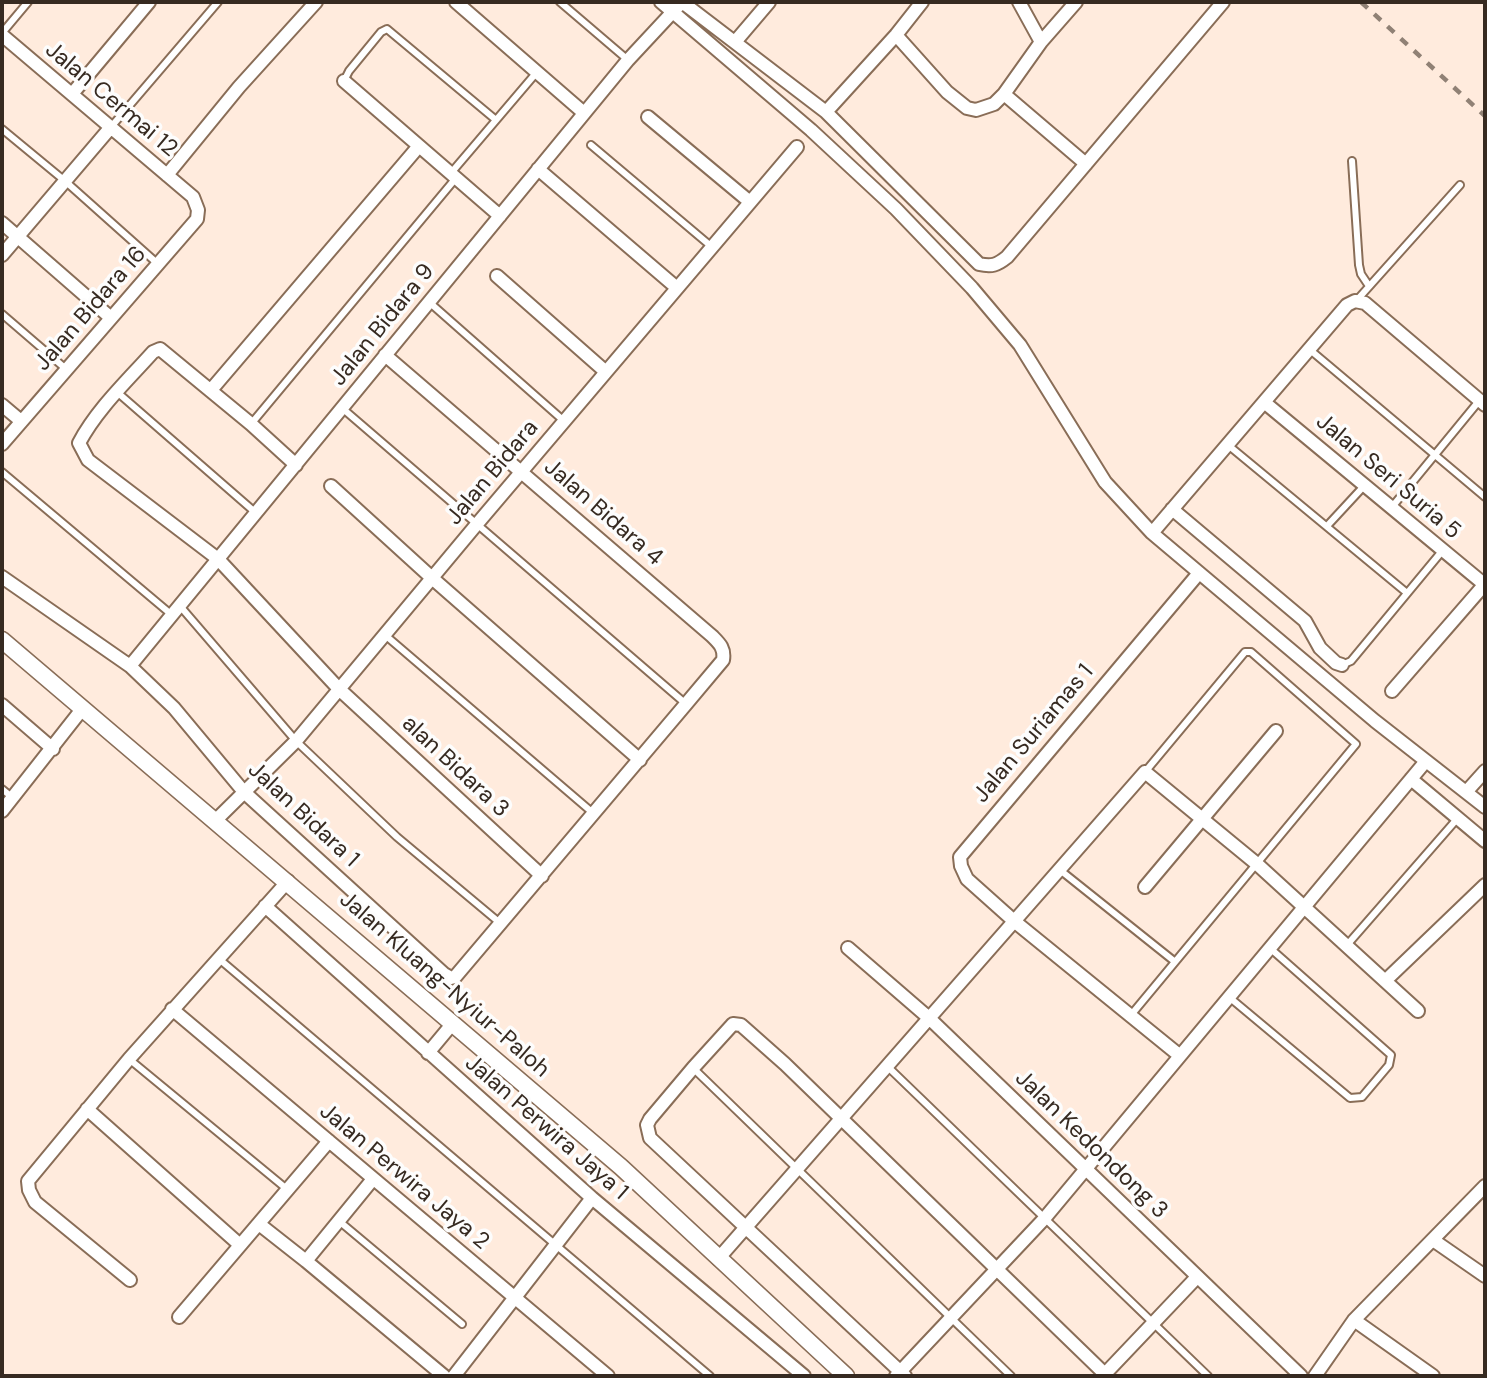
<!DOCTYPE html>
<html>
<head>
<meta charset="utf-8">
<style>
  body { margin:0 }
  #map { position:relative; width:1487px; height:1378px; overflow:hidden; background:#ffebdd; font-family:"DM Sans",sans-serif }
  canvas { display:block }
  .frame { position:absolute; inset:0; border:4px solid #362a21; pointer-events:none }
</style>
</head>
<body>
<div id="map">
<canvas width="1487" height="1378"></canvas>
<div class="frame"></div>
</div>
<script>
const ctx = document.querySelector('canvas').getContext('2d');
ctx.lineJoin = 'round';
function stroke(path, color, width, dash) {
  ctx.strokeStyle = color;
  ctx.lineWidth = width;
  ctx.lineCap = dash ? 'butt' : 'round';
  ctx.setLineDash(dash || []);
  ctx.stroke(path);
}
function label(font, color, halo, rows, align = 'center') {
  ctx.font = font + ' "DM Sans",sans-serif';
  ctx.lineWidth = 7;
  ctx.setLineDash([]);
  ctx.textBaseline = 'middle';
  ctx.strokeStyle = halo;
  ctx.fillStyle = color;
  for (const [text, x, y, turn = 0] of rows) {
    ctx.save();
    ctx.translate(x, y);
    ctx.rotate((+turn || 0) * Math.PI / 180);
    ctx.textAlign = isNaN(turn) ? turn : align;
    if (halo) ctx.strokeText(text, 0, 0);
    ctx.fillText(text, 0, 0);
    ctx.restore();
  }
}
const lane = new Path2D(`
  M560,2L628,60
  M2,33L28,2
  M344,81L349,71L381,32L387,29L496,120
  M111,127L218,2
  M2,129L65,181L158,264
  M591,145L712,247
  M1352,161L1359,265L1361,274L1369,286
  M451,173L537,72
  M1357,300L1460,185
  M429,302L564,421
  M2,314L66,369
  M1309,349L1485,497
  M117,392L256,513
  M342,408L686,704
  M251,424L456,178
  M1228,445L1407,593
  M2,472L172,615
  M1392,507L1479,401
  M1327,526L1364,486
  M180,606L296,741L397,837L500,923
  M385,635L593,813
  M1342,665L1351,661L1443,550
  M2,789L13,798
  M1060,870L1174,961
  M1347,945L1457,819
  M218,958L710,1376
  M1229,997L1350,1098L1362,1097L1389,1065L1391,1055L1271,949
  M1131,1015L1356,744L1251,652H1245L1145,772
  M129,1059L288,1190
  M887,1066L1208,1376
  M693,1068L1011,1376
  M339,1221L462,1324`);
const street = new Path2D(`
  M456,2L584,113
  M661,2L811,130L896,209L972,288L1020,345L1105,482L1152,533L1375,721L1485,807
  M682,2L826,112L979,264C992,267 997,265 1007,257L1223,2
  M1019,2L1041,42
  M2,35L193,197L198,210L197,219L2,444
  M896,35L947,92L967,108L976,110L994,104L1004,94L1041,42L1076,2
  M735,42L769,2
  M344,81L500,216
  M72,94L149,2
  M1004,94L1086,164
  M826,112L896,35L922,2
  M648,117L750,202
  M538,169L677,288
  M167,175L239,87L316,2
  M2,223L111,318
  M2,255L111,127
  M497,276L606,372
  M211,390L419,146
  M1264,402L1485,585
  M2,405L21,421
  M296,465L251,424L160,349L153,352C128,380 97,409 79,443L88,460L218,559L339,689L542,876
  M331,486L432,578L640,760
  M1172,509L1305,621L1320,648L1336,663L1342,665
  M1152,533L1347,305L1355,301L1365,303L1485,405
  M2,577L130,666L174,708L244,792L444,974L451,978L455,977L686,704L723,660C725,648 719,643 712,636L385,355
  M130,666L628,60L682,2
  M1392,691L1485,584
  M2,705L53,749
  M1411,779L1485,841
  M1467,791L1485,771
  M2,811L83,708
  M216,820L296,741L477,524L797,147
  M1145,887L1276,731
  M265,906L592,1198L804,1376
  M848,948L929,1018L1301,1376
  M1385,981L1485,885
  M172,1009L608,1376
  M428,1053L453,1023
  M1179,1055L1014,921L967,879L961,866L960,857L1199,573
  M87,1109L240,1245
  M373,1179L306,1261L444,1376
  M259,1224L306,1261
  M1433,1240L1485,1276
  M718,1259L1145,772L1257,864L1418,1011
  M130,1280L35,1202L29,1190L28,1181L129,1059L288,881
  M179,1317L329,1141
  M1354,1320L1433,1376
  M454,1376L592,1198
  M896,1376L1044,1219L1426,761
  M905,1376L650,1138L647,1125L650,1119L693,1068L733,1024L741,1025L785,1064L1107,1376
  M1103,1376L1197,1277
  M1315,1376L1354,1320L1485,1186`);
const secondary = new Path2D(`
  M2,640L621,1167L846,1376`);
const rail = new Path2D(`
  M1361,2L1485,116`);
const streetNames = [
  ["Jalan Cermai 12",111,100,40],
  ["Jalan Bidara 16",91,309,-49],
  ["Jalan Bidara 9",383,325,-51],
  ["Jalan Bidara",493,473,-50],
  ["Jalan Seri Suria 5",1388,477,40],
  ["Jalan Bidara 4",603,513,41],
  ["Jalan Suriamas 1",1034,734,-50],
  ["alan Bidara 3",455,767,43],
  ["Jalan Bidara 1",303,815,43],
  ["Jalan Kluang-Nyiur-Paloh",444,985,41],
  ["Jalan Perwira Jaya 1",546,1128,41],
  ["Jalan Kedondong 3",1091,1145,44],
  ["Jalan Perwira Jaya 2",404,1177,40]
];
stroke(lane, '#896d57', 10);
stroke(street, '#896d57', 16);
stroke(secondary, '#896d57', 19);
stroke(lane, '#fff', 6);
stroke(street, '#fff', 12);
stroke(secondary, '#fff', 16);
stroke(rail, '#908175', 4.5, [9, 9]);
label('23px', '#362a21', '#fdfdfd', streetNames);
</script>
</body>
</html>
